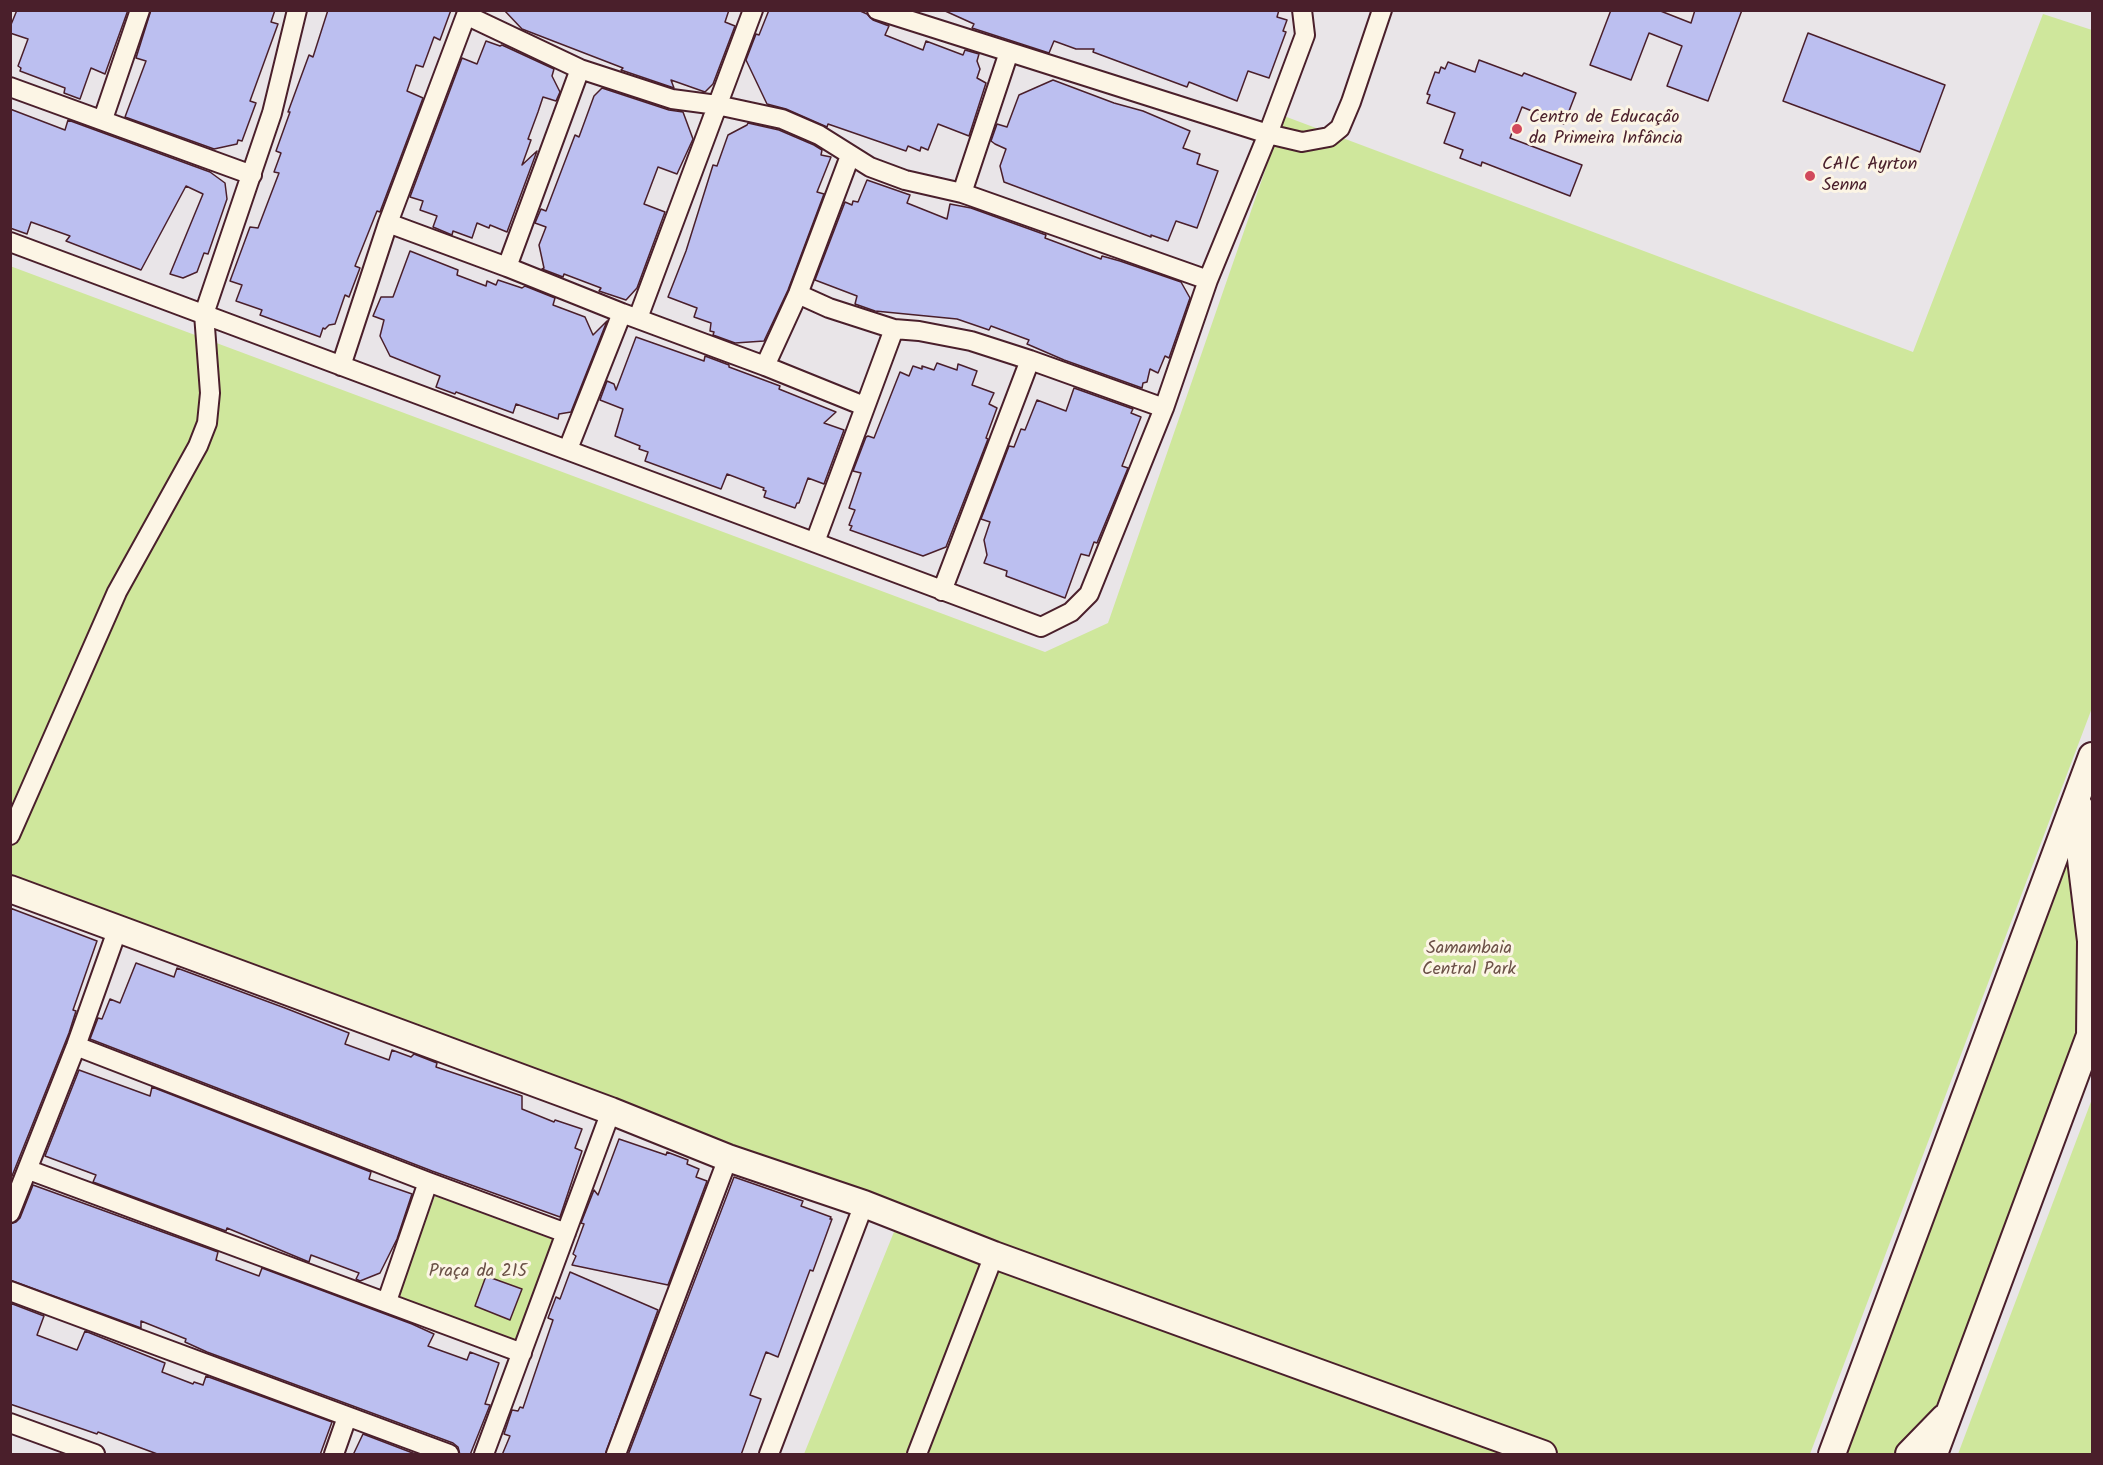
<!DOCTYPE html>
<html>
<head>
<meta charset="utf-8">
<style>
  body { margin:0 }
  #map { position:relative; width:2103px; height:1465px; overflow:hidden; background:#e9e5e8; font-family:Kalam,sans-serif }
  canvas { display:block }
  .frame { position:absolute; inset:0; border:12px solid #4a1f2b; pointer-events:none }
</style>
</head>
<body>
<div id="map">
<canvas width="2103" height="1465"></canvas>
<div class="frame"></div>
</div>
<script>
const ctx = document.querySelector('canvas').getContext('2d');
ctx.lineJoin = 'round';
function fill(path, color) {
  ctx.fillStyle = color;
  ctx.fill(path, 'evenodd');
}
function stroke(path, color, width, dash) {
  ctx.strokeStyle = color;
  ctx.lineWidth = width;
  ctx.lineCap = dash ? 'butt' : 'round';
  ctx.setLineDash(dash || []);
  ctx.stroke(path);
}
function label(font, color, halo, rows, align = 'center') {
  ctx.font = font + ' Kalam,sans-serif';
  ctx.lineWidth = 6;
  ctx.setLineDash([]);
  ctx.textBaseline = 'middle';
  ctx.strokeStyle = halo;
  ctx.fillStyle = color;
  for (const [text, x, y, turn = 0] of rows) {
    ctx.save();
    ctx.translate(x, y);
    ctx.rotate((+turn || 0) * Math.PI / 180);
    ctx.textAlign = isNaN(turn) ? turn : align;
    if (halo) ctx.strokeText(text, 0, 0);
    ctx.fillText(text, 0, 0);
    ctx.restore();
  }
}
const green = new Path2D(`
  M2043,14L2092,30V708L1810,1454H804L898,1222L11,894L10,266L1045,652L1108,623L1284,116L1913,352Z
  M2092,798V991L1919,1454H1847Z
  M2092,1099V1454H1958Z
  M435,1196L560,1242L519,1348L394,1304Z`);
const building = new Path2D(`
  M17,10H128L105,74L91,68L80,99L64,93L65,88L20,71L21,68L18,66L28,39L10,33V27Z
  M151,10H275L271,22L278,24L250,101L256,103L242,141L238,140L237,144L214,149L125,117L146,61L136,58Z
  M328,10H451L440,40L434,37L423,67L416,65L407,91L423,98L380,212L377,211L355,266L360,268L349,297L345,295L335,324L329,325L325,329L323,328L320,337L260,315L262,310L236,301L242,285L230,281L250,227L258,228L279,173L274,172L281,153L276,151L290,112H288L309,55L313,57Z
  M504,10H729L725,22L735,26L713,84L705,92L671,80L674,88L621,70L623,68L522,29Z
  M769,10H858L867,14L873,20L889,26L885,35L923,50L926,41L963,55L965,50L979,54L977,61L980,69L977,78L986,83L969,136L938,124L928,150L921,147L920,151L908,146L906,151L828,124L827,127L786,109L767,104L746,60L756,34L759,35Z
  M943,10H1279L1277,17L1287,20L1283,31L1286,32L1269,78L1248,71L1237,101L1189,82L1187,87L1093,52L1094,49H1076L1054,41L1049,53L972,28L974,24Z
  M1611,10H1658L1691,23L1695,10H1742L1708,101L1667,86L1682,46L1649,33L1631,80L1590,65Z
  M1808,33L1945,85L1920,152L1783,101Z
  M486,41L500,46L502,45L554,69L552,76L560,92L556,101L543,97L538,112L528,139L531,140L522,165L537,151L507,232L490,225L489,228L477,223L472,238L453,231L452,235L433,227L437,216L420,210L423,201L410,197L462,58L477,64Z
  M1479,60L1522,76L1524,73L1576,93L1564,124L1522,107L1510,138L1582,165L1570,196L1482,162L1481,166L1460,158L1463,150L1444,143L1455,113L1427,103L1430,95L1427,94L1435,72L1439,73L1441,67L1445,69L1448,62L1475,72Z
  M1053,80L1114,103L1143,111L1190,131L1183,148L1200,154L1197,164L1218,171L1197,228L1176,221L1168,241L1151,235V237L1004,182L1000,166L1006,149L995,144L991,141L997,124L1007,127L1019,95Z
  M602,88L669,110L683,112L693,139L677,174L658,167L644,204L665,212L637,288L626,300L599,291L601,288L564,274L563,277L542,269L544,268L539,245L546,227L535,223L541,209L546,211L575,135L579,137L594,96Z
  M10,109L65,130L68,120L210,172L225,183L227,199L208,254L204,253L197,272L183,278L170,274L203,194L186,186L141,270L66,241L70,236L31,222L27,234L10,228Z
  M748,123L779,130L814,145L822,150L821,155L831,157L817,192L824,194L788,290L764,341L735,343L713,335L714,332L710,331L711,323L694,317L697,308L668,297L686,251L713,165L717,166L728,135L747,125Z
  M867,180L910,195L907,203L947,219L950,204L971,208L1046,235L1045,238L1101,259L1102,256L1120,261L1181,282L1190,298L1169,358L1165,356L1158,373L1150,369L1147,382L1143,383L1142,388L1064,360L1027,344L1029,340L991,326L989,330L957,319L875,311L855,304L857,296L815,280L845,202L852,205L853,201L858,202Z
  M410,251L458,270L457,275L486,286L487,281L496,285L498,280L522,288L525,286L555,298L553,305L585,317L593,335L607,321L571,412L559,414L558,419L516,404L513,413L456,392L455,394L436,387L440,376L390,356L380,336L384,320L373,316L381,297H393Z
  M636,337L704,361L705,356L729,365V367L780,386L779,389L836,412L824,423L844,430L824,484L808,478L799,503H797L795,508L764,497L766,491L763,490L764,488L727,474L721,489L645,461L648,452L639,449L640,446L615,436L623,409L600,400L607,381L614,384L616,390Z
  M937,363L957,370L958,364L977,371L972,385L994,393L989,404L997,408L986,438L988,439L946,547L923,556L850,530L852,526L849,525L855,510L849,508L861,473L853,471L866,437L868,436L874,438L900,372L909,376L913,366L922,369V366L934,370Z
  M1074,388L1133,409L1131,413L1141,417L1122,466L1128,468L1097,543L1094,542L1089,556L1081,554L1065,598L1006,576L1007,571L984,563L987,555L984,540L990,522L981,519L1009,446L1014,447L1021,429L1025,430L1037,400L1066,411Z
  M10,908L97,941L73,1010L76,1011L69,1033L10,1181Z
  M136,963L174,977L177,968L285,1008L349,1033L345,1044L389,1060L392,1050L411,1057L414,1054L437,1063L436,1067L522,1096V1109L554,1122L555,1120L582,1129L575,1148L582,1151L560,1217L432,1171L90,1039L98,1018L102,1019L110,999L120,1003Z
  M79,1070L150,1096L152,1087L371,1172L369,1179L412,1194L397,1239L380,1273L360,1281L356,1279L359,1273L311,1255L309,1262L227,1228L226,1231L93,1182L96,1175L45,1156Z
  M619,1139L666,1155L667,1152L688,1160L687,1164L699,1169L696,1177L707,1181L668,1285L572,1265L576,1256L573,1254L584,1224L581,1223L594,1190L598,1195Z
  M734,1177L803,1201L801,1206L831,1217L830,1219H832L813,1271L810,1270L778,1357L766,1352L750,1395L761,1399L741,1455H628Z
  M33,1185L218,1252L216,1260L259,1276L262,1268L412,1324L434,1334L428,1346L467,1360L470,1352L499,1363L485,1404L490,1405L470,1455H460L458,1447L453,1443L207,1352L185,1342L186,1339L141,1321V1328L10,1280V1224L16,1222L20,1218Z
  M570,1272L658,1310L605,1455H502L510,1436L504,1434L512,1410L518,1411L520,1407L523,1408L553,1320L548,1318L556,1297L560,1299Z
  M486,1276L522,1289L510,1320L475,1306Z
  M10,1303L44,1316L37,1335L77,1350L85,1331L165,1363L162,1372L193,1384L194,1382L203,1385L206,1376L332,1422L320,1455H160L98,1432L97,1434L10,1404Z
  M363,1434L418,1455H353Z`);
const street = new Path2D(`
  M877,10L1268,134L1302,142L1329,137L1340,128L1351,102L1382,10
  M466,15L580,69L672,99L717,105L782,119L819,135L870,167L905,180L962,193L1208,280
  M10,87L252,175
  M103,119L140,10
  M962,193L1009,52
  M388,223L507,267L622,313L765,366L864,406
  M10,242L1041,627L1071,612L1089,594L1164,408L1208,280L1268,134L1305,35L1302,10
  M507,267L580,69
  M798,294L829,308L894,329L919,331L971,341L1030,360L1164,408
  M638,318L753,10
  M341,366L388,223L468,10
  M765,366L798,294L850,156
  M568,449L622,313
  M815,542L894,329
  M942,591L1030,360
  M10,835L117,592L198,446L207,423L210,393L204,314L272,113L297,10
  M76,1046L428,1182L566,1233
  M29,1170L522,1353
  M10,1213L76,1046L118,928
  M10,1291L449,1454
  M387,1301L428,1182
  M10,1423L95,1454
  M334,1454L347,1417
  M484,1454L611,1111
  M616,1454L728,1158
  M769,1454L864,1204
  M917,1454L994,1255`);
const secondary = new Path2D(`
  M2079,806L2081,859L2091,941L2090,1037
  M10,889L611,1111L728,1158L864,1204L994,1255L1543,1454
  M1832,1454L2092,756
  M1909,1454L1944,1418
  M1934,1454L2092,1030`);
const markers = [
  [1517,129,6,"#d1495b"],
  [1810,176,6,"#d1495b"]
];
const poiNames = [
  ["Centro de Educação",1529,119],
  ["da Primeira Infância",1529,140],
  ["CAIC Ayrton",1822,166],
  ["Senna",1822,187]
];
const parkNames = [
  ["Samambaia",1469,950],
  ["Central Park",1469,971],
  ["Praça da 215",478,1273]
];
fill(green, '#cfe79c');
fill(building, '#bcbff0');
stroke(building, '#4a1f2b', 1.5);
stroke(street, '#4a1f2b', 22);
stroke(secondary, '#4a1f2b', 30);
stroke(street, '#fcf5e5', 18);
stroke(secondary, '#fcf5e5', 26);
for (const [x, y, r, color] of markers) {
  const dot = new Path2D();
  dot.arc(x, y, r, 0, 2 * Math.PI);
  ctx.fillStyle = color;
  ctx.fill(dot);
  stroke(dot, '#fcf5e5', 2);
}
label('18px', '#4a1f2b', '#fcf5e5', poiNames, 'left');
label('18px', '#6b5147', '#fcf5e5', parkNames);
</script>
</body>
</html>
